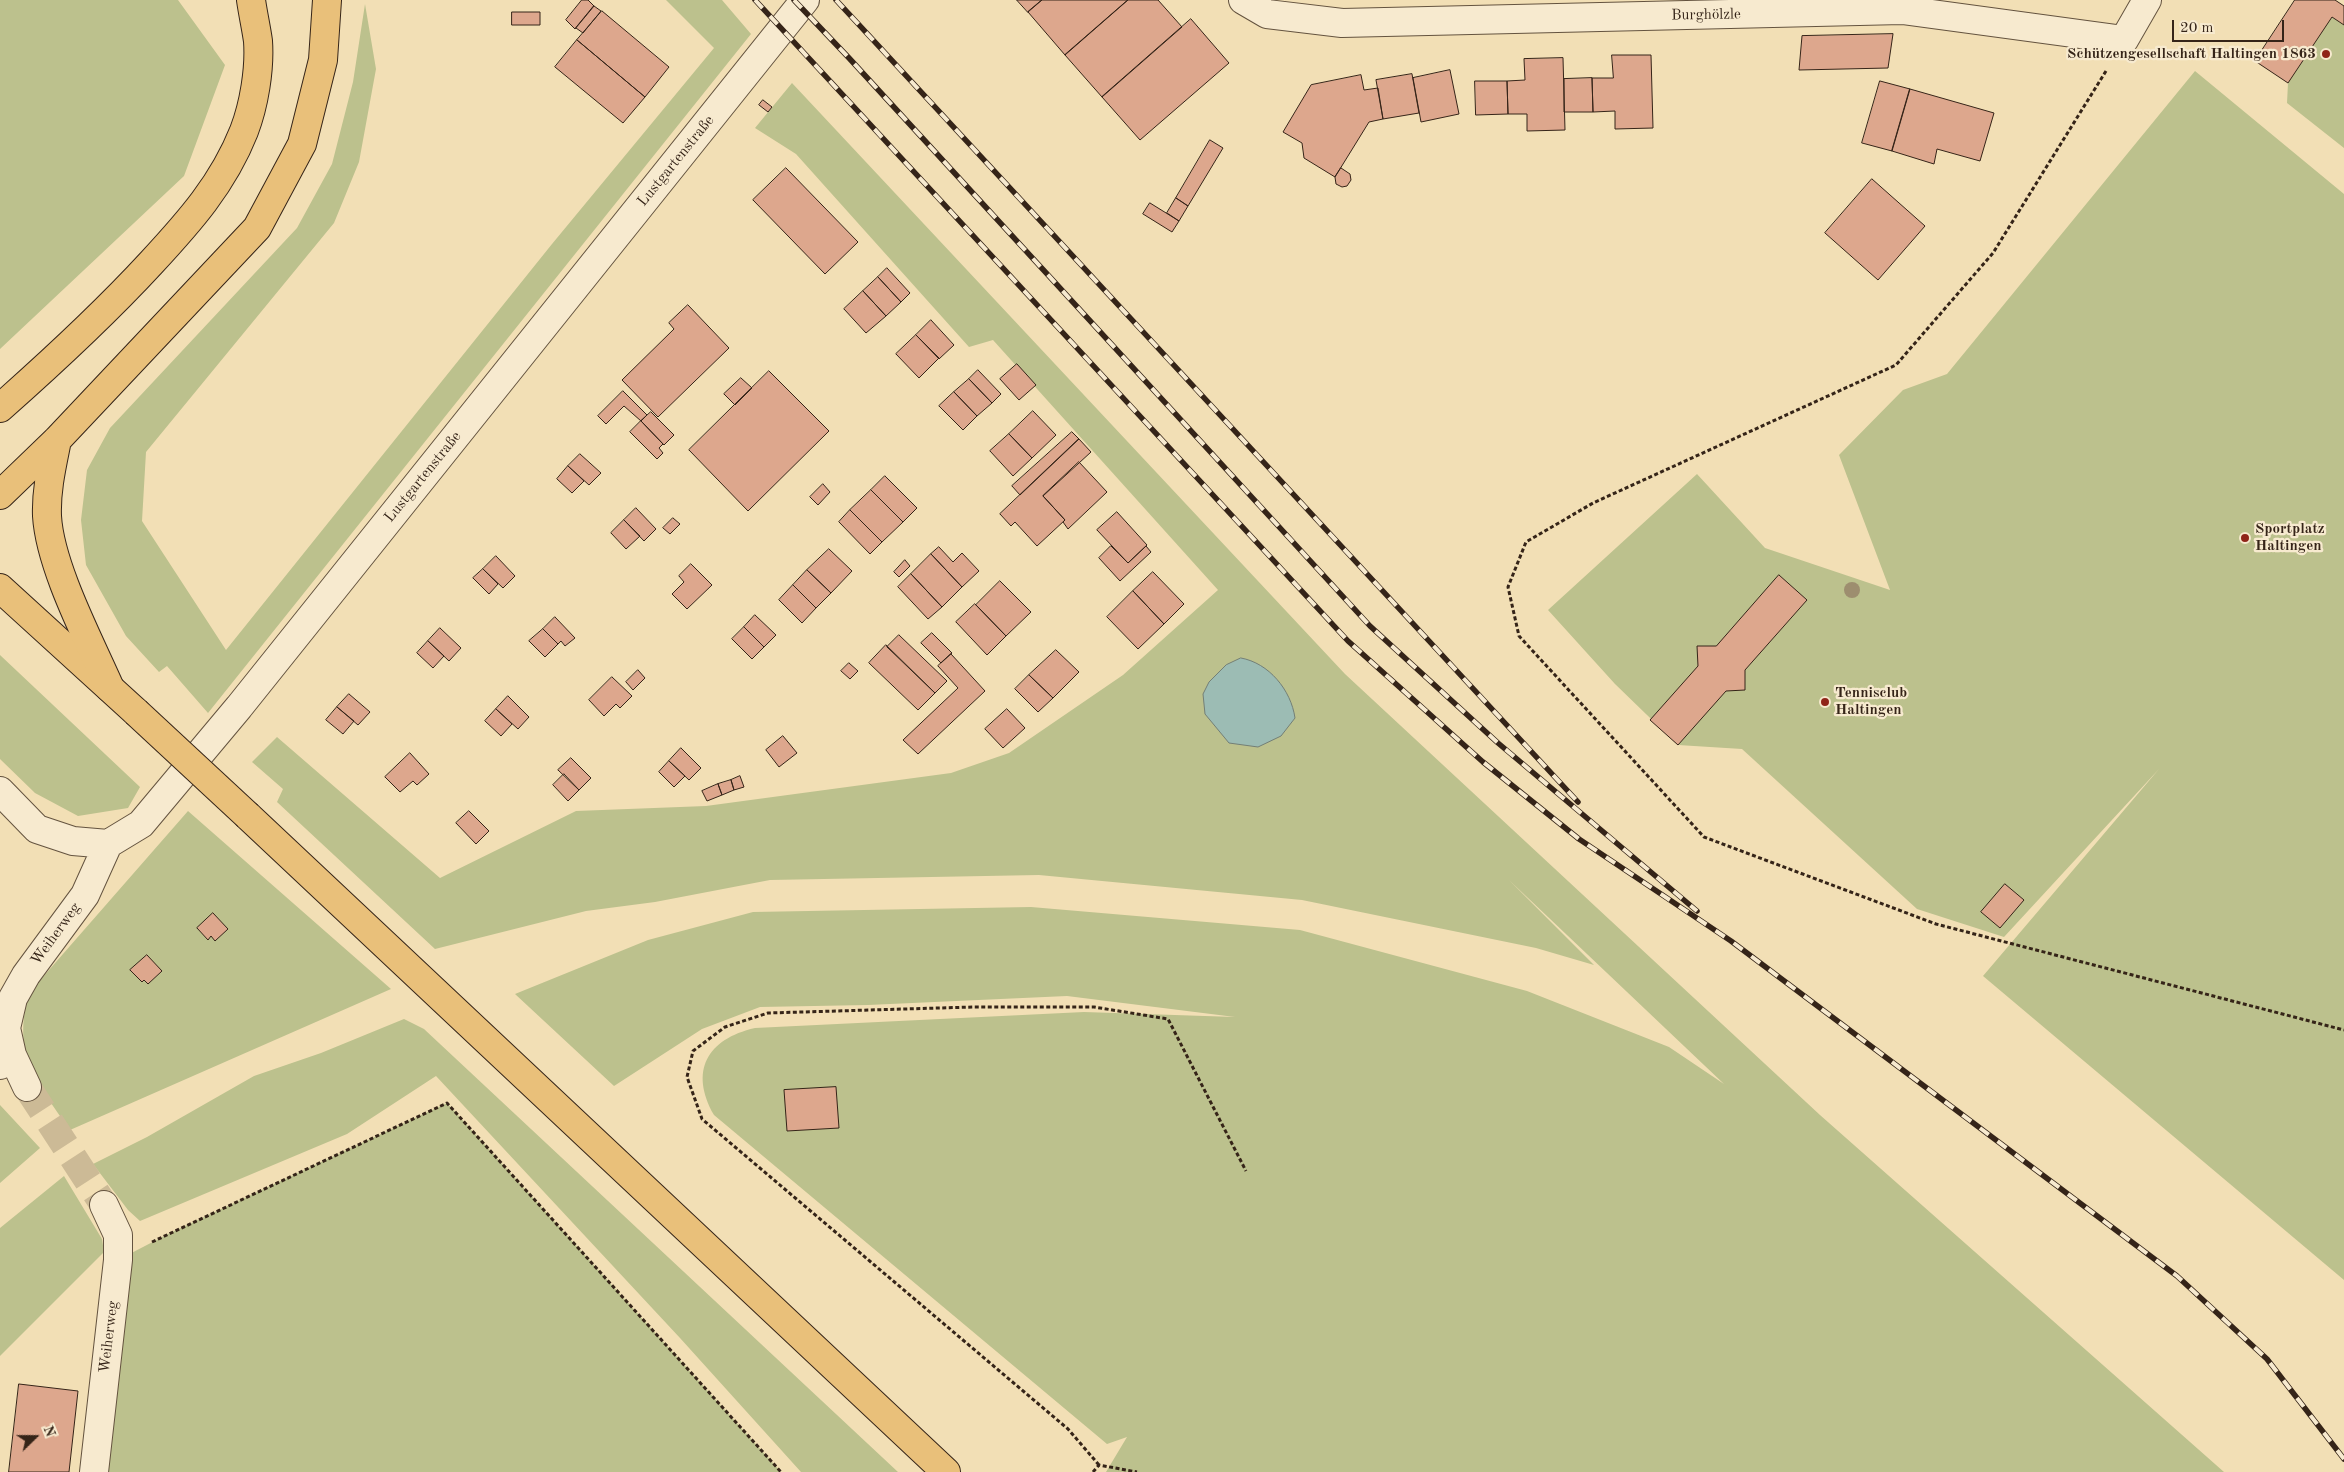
<!DOCTYPE html>
<html>
<head>
<meta charset="utf-8">
<style>
  body { margin:0 }
  #map { position:relative; width:2344px; height:1472px; overflow:hidden; background:#f2dfb5; font-family:"Old Standard TT",serif }
  canvas { display:block }
  .north { position:absolute; left:10px; top:1412px; width:50px; height:50px; -webkit-text-stroke:4px #f7eacf; paint-order:stroke; rotate:68deg; font-size:14px; font-weight:700; line-height:20px; text-align:center; color:#352418 }
  .north::after { content:''; display:block; margin:auto; width:18px; height:22px; background:#352418; clip-path:polygon(50% 0,100% 100%,50% 72%,0 100%) }
  .scale { position:absolute; left:2172px; top:20px; width:112px; height:22px; box-sizing:border-box; border:2px solid #352418; border-top:0; padding-left:6px; font-size:15px; line-height:18px; white-space:nowrap; color:#352418; -webkit-text-stroke:4px #f7eacf; paint-order:stroke }
</style>
</head>
<body>
<div id="map">
<canvas width="2344" height="1472"></canvas>
<div class="north">N</div>
<div class="scale">20 m</div>
</div>
<script>
const ctx = document.querySelector('canvas').getContext('2d');
ctx.lineJoin = 'round';
function fill(path, color) {
  ctx.fillStyle = color;
  ctx.fill(path, 'evenodd');
}
function stroke(path, color, width, dash) {
  ctx.strokeStyle = color;
  ctx.lineWidth = width;
  ctx.lineCap = dash ? 'butt' : 'round';
  ctx.setLineDash(dash || []);
  ctx.stroke(path);
}
function label(font, color, halo, rows, align = 'center') {
  ctx.font = font + ' "Old Standard TT",serif';
  ctx.lineWidth = 4.5;
  ctx.setLineDash([]);
  ctx.textBaseline = 'middle';
  ctx.strokeStyle = halo;
  ctx.fillStyle = color;
  for (const [text, x, y, turn = 0] of rows) {
    ctx.save();
    ctx.translate(x, y);
    ctx.rotate((+turn || 0) * Math.PI / 180);
    ctx.textAlign = isNaN(turn) ? turn : align;
    if (halo) ctx.strokeText(text, 0, 0);
    ctx.fillText(text, 0, 0);
    ctx.restore();
  }
}
const green = new Path2D(`
  M0,0H178L225,65L184,176L0,349Z
  M666,0H722L751,34L208,713L167,666L159,672L126,636L86,565L81,520L87,470L110,428L297,228L332,164L353,82L365,4L376,69L359,162L334,223L146,452L142,521L226,650L552,244L714,48Z
  M2332,17L2344,25V148L2287,103L2288,83Z
  M2195,71L2344,194V1280L1983,976L2159,769L2004,937L1917,909L1742,749L1678,745L1615,684L1548,610L1697,474L1765,548L1890,590L1839,455L1903,390L1947,374Z
  M792,83L1345,674L1820,1115L2224,1472H1106L1127,1437L1107,1444L714,1115C689,1071 707,1039 755,1028L1084,1012L1235,1017L1067,996L868,1005L760,1007L702,1029L614,1086L515,994L648,940L753,912L1031,907L1300,930L1527,991L1669,1047L1724,1084L1509,880L1594,965L1536,948L1302,900L1039,875L770,880L655,902L586,911L435,949L277,802L283,789L252,762L277,737L440,878L576,811L706,806L951,773L1009,753L1123,675L1218,590L993,340L969,347L796,154L755,128Z
  M0,655L140,787L128,808L78,816L35,793L0,759Z
  M188,811L391,989L70,1130C35,1079 13,1059 28,994Z
  M404,1019L424,1029L898,1472H801L680,1338L436,1076L347,1134L140,1221L128,1210L93,1164L147,1137L254,1076L321,1053Z
  M447,1103L781,1472H94L118,1260L168,1234Z
  M0,1105L40,1148L0,1183Z
  M64,1176L102,1239L104,1252L0,1356V1228Z`);
const water = new Path2D(`
  M1241,658C1269,663 1291,690 1295,718L1281,736L1258,747L1229,743L1205,714L1203,694L1209,682L1226,665Z`);
const building = new Path2D(`
  M582,0H588L594,6L575,29L566,20Z
  M1017,0H1042L1028,12Z
  M1042,0H1128L1065,55L1028,12Z
  M1128,0H1158L1182,27L1102,97L1065,55Z
  M2295,0H2335L2344,6V25L2332,17L2288,83L2255,61Z
  M594,6L601,11L583,33L576,28Z
  M602,11L669,67L645,97L577,40Z
  M512,12H540V25H512Z
  M1191,19L1229,63L1140,140L1102,97Z
  M1893,34L1888,68L1799,70L1802,36Z
  M577,40L645,97L623,123L555,67Z
  M1612,55H1651L1653,128L1615,129V111L1593,112L1592,78H1613Z
  M1563,58L1565,130L1527,131V114H1508L1507,81L1525,80L1524,59Z
  M1450,70L1459,114L1421,122L1413,78Z
  M1412,74L1419,113L1383,119L1376,80Z
  M1361,75L1364,90L1378,88L1383,119L1369,122L1335,177L1304,158L1302,143L1283,132L1311,85Z
  M1592,78L1593,112H1564V79Z
  M1475,81H1507L1508,114L1476,115Z
  M1880,81L1910,89L1892,151L1862,143Z
  M1910,89L1994,113L1980,161L1937,149L1934,164L1892,151Z
  M763,100L772,107L768,112L759,105Z
  M1210,140L1223,148L1188,206L1176,198Z
  M786,168L858,242L825,274L753,200Z
  M1341,168L1350,174L1351,180L1347,186L1342,187L1336,184L1335,177Z
  M1872,179L1925,226L1878,280L1825,233Z
  M1176,198L1188,206L1179,221L1167,213Z
  M1150,203L1179,221L1172,232L1143,214Z
  M887,268L910,293L901,302L878,277Z
  M878,277L901,302L886,316L863,291Z
  M863,291L886,316L866,333L844,309Z
  M688,305L729,348L658,417L622,380L674,329L669,323Z
  M931,320L954,345L939,359L916,335Z
  M916,335L939,358L919,378L896,354Z
  M1017,364L1036,385L1019,400L1000,379Z
  M978,370L1001,394L992,403L969,379Z
  M769,371L829,431L748,511L689,450Z
  M741,378L752,388L735,405L724,394Z
  M969,379L992,403L977,416L954,392Z
  M623,391L647,415L641,421L624,406L606,424L598,416Z
  M954,392L977,416L963,430L939,406Z
  M1033,411L1056,435L1032,458L1009,434Z
  M651,412L674,435L664,445L641,421Z
  M641,421L663,444L659,448L663,453L657,459L630,432Z
  M1072,432L1079,439L1020,495L1012,486Z
  M1009,434L1032,458L1013,476L990,451Z
  M1079,439L1091,452L1043,496L1065,520L1037,546L1015,522L1011,526L1000,514Z
  M580,454L601,473L589,485L568,466Z
  M1079,462L1107,492L1068,529L1063,522L1065,520L1043,496Z
  M568,466L584,481L572,493L557,479Z
  M885,476L917,508L903,522L871,490Z
  M823,484L830,492L818,505L810,497Z
  M871,490L903,522L882,542L850,510Z
  M636,508L656,529L644,541L624,520Z
  M850,510L882,542L870,554L839,522Z
  M1117,512L1147,545L1128,563L1097,530Z
  M673,518L680,524L670,534L663,528Z
  M624,520L640,536L626,549L611,533Z
  M1111,546L1128,563L1146,546L1151,552L1120,581L1099,558Z
  M939,547L953,562L962,553L979,571L962,587L931,554Z
  M829,549L852,571L831,593L807,570Z
  M931,554L962,587L942,607L911,574Z
  M496,556L515,576L503,588L483,569Z
  M905,560L910,566L899,577L894,572Z
  M691,564L712,585L687,609L672,594L684,582L679,576Z
  M483,569L498,584L489,594L473,578Z
  M807,570L831,593L816,608L793,585Z
  M1153,572L1184,604L1164,624L1133,591Z
  M911,574L942,607L928,619L898,587Z
  M1779,575L1807,600L1745,670V690L1726,691L1678,745L1650,720L1698,666L1697,646H1716Z
  M1000,581L1031,612L1006,636L976,605Z
  M793,585L816,608L802,623L779,600Z
  M1133,591L1164,624L1138,649L1107,617Z
  M975,604L1006,636L987,655L956,622Z
  M755,615L776,635L764,647L744,627Z
  M555,617L575,638L565,646L561,641L558,644L543,629Z
  M744,627L764,647L752,659L732,639Z
  M440,628L461,648L449,661L428,641Z
  M543,629L558,644L545,657L529,641Z
  M932,633L952,653L941,663L921,643Z
  M899,635L947,681L935,693L887,647Z
  M428,641L444,656L433,668L417,653Z
  M886,645L935,693L918,710L869,663Z
  M1056,650L1079,672L1053,698L1029,675Z
  M951,654L985,691L918,754L903,740L958,688L938,666Z
  M849,663L858,671L850,679L841,671Z
  M638,670L645,678L633,690L626,682Z
  M1029,675L1053,698L1038,712L1015,689Z
  M612,677L632,696L620,708L616,704L604,716L589,700Z
  M349,694L370,712L358,725L337,707Z
  M508,696L529,717L518,729L496,709Z
  M337,707L354,721L343,734L326,720Z
  M496,709L512,724L501,736L485,721Z
  M1007,709L1025,728L1003,748L985,729Z
  M783,736L797,753L779,767L766,750Z
  M681,748L701,768L689,780L669,761Z
  M410,753L429,774L417,785L413,781L400,792L385,777Z
  M571,758L591,778L579,790L558,770Z
  M669,761L685,776L674,787L659,772Z
  M564,774L579,790L568,801L553,785Z
  M740,776L744,787L734,790L731,780Z
  M731,780L734,790L722,795L718,784Z
  M718,784L722,795L707,801L702,791Z
  M469,811L489,831L476,844L456,823Z
  M2005,884L2024,900L2000,928L1981,912Z
  M213,913L228,929L215,941L211,936L208,940L197,928Z
  M147,955L162,971L148,984L144,980L142,982L130,970Z
  M836,1087L839,1128L787,1131L784,1090Z
  M19,1384L78,1391L69,1472H9Z`);
const minorTunnel = new Path2D(`
  M27,1087L104,1205`);
const path = new Path2D(`
  M2106,71L1993,253L1896,365L1593,503L1526,542L1508,587L1519,636L1704,837L1936,924L2344,1030
  M152,1242L447,1103L781,1472
  M1099,1465L1068,1429L702,1119L687,1077L693,1051L725,1027L768,1013L973,1007H1094L1168,1019L1246,1171
  M1093,1472L1099,1465L1137,1472`);
const minor = new Path2D(`
  M1243,0L1267,14L1342,23L1902,10L2124,40L2147,0
  M0,791L37,829L73,841L108,844L141,824L239,707L805,0
  M12,1055L27,1087
  M0,1065L12,1055L6,1028L13,998L26,975L85,895L108,844
  M94,1472L118,1260V1235L104,1205`);
const major = new Path2D(`
  M0,588L136,712
  M248,816L946,1472`);
const highway = new Path2D(`
  M0,408C52,362 103,315 151,263C189,222 223,184 244,131C254,105 260,69 258,41C256,27 253,14 251,0
  M57,440C52,465 46,490 47,516C50,567 89,640 110,688
  M0,495L57,440L257,228L302,144L323,60L327,0`);
const rail = new Path2D(`
  M755,0L1348,641L1483,762L1579,839L1731,941L2177,1276L2267,1359L2344,1459
  M794,0L849,58L1370,626L1498,743L1697,911
  M836,0L1578,802`);
const majorBridge = new Path2D(`
  M136,712L248,816`);
const trees = [
  [1852,590]
];
const markers = [
  [2326,54,5,"#8f2418"],
  [2245,538,5,"#8f2418"],
  [1825,702,5,"#8f2418"]
];
const streetNames = [
  ["Burghölzle",1706,15,-1],
  ["Lustgartenstraße",676,161,-51],
  ["Lustgartenstraße",423,477,-51],
  ["Weiherweg",56,934,-54],
  ["Weiherweg",109,1337,-83]
];
const poiNames = [
  ["Schützengesellschaft Haltingen 1863",2316,54,"right"],
  ["Sportplatz",2255,529],
  ["Haltingen",2255,546],
  ["Tennisclub",1835,693],
  ["Haltingen",1835,710]
];
fill(green, '#bcc18d');
fill(water, '#9cbcb4');
stroke(water, '#737f76', 1);
fill(building, '#dda78d');
stroke(building, '#352418', 1);
stroke(minorTunnel, '#ccba96', 28, [28, 14]);
stroke(minor, '#64533f', 30);
stroke(major, '#352418', 30);
stroke(highway, '#352418', 30);
stroke(path, '#352418', 3, [4, 2.5]);
stroke(minor, '#f7eacf', 28);
stroke(major, '#e9c07a', 28);
stroke(highway, '#e9c07a', 28);
stroke(rail, '#352418', 5.5);
stroke(rail, '#f7eacf', 4, [11]);
stroke(majorBridge, '#352418', 30, []);
stroke(majorBridge, '#e9c07a', 28);
ctx.fillStyle = '#9d8e6f';
for (const [x, y] of trees) {
  ctx.beginPath();
  ctx.arc(x, y, 8, 0, 2 * Math.PI);
  ctx.fill();
}
for (const [x, y, r, color] of markers) {
  const dot = new Path2D();
  dot.arc(x, y, r, 0, 2 * Math.PI);
  ctx.fillStyle = color;
  ctx.fill(dot);
  stroke(dot, '#f7eacf', 2);
}
label('15px', '#352418', '#f7eacf', streetNames);
label('bold 15px', '#352418', '#f7eacf', poiNames, 'left');
</script>
</body>
</html>
